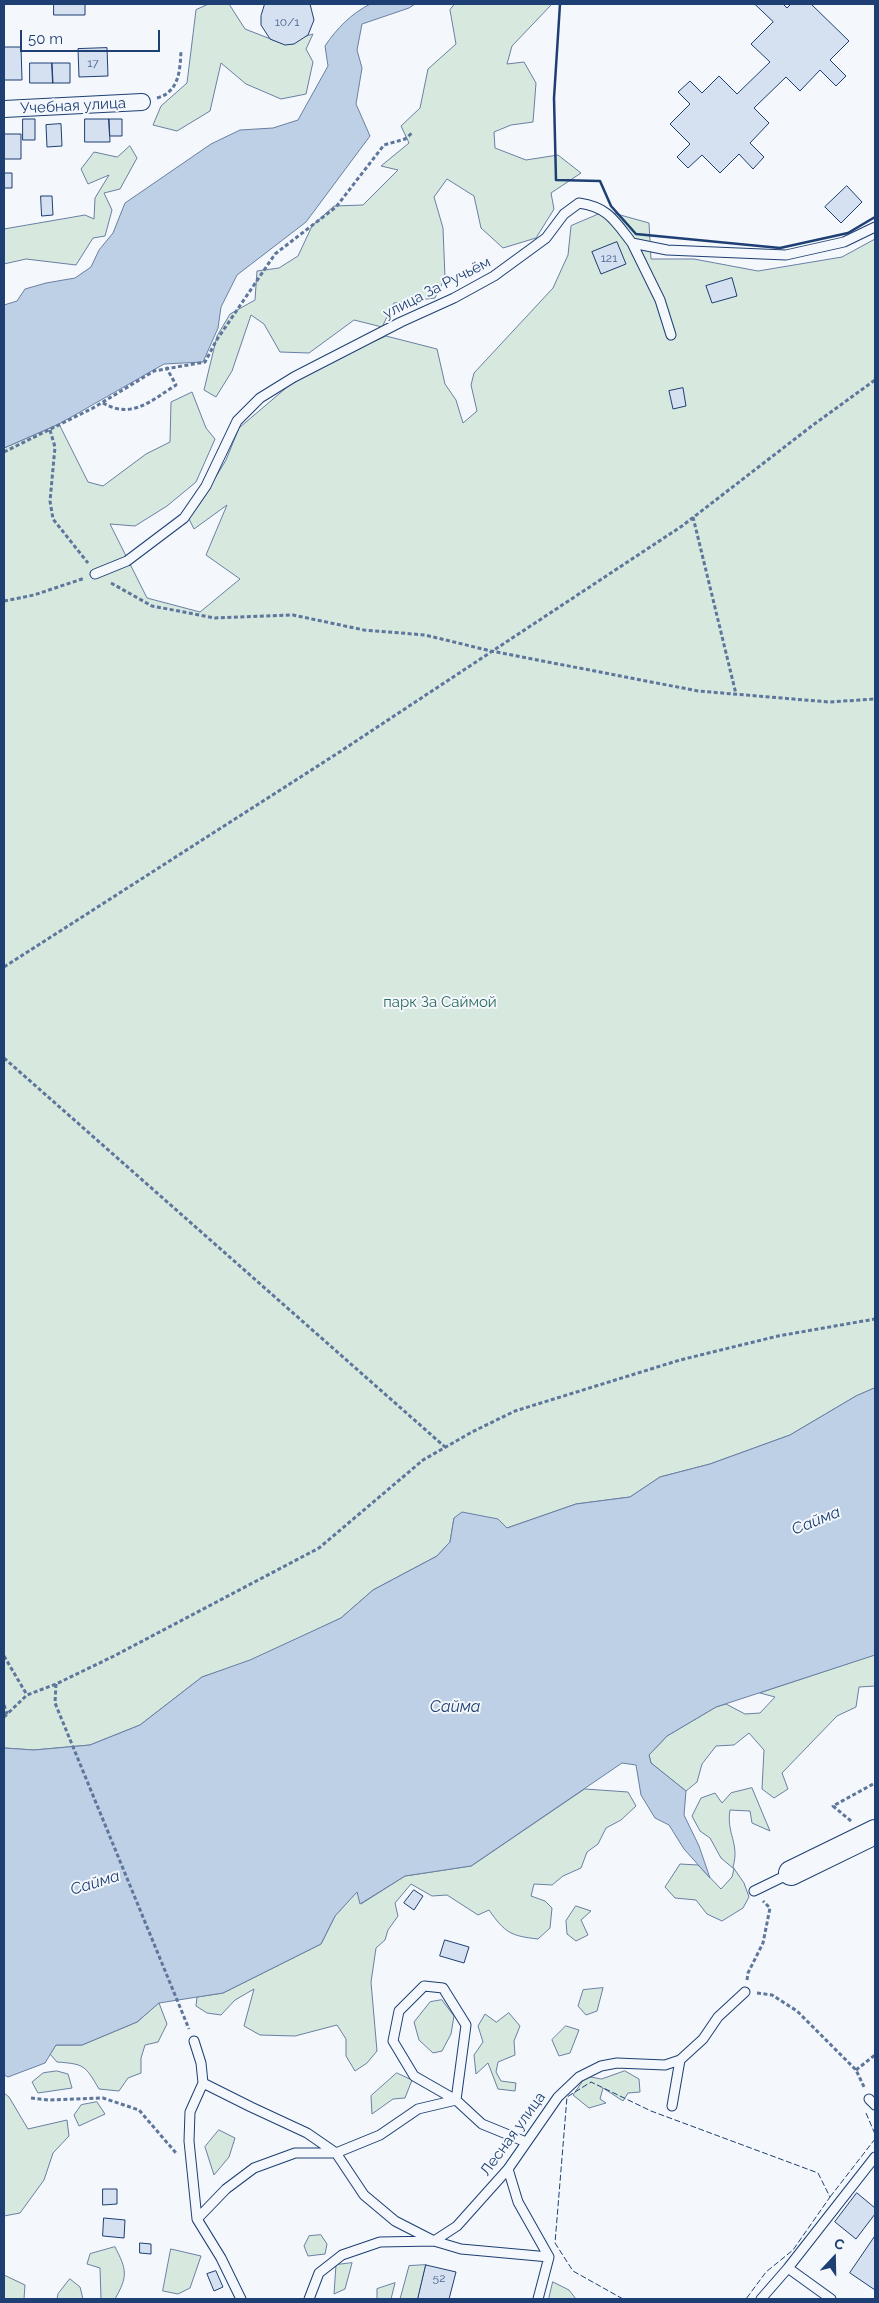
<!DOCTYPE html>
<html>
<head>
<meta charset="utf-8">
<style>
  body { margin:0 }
  #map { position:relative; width:879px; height:2303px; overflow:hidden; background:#f4f7fb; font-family:Raleway,sans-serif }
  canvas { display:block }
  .frame { position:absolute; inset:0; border:5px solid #1d3f73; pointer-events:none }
  .north { position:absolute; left:809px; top:2233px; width:50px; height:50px; -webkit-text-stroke:4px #f4f7fb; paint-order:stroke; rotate:21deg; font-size:14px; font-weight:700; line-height:20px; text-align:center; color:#1d3f73 }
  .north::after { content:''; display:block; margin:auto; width:18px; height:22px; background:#1d3f73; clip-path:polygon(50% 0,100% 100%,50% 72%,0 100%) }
  .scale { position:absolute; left:20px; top:30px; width:140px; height:22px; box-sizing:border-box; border:2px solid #1d3f73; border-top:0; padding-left:6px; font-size:15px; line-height:18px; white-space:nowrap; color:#1d3f73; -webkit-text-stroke:4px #f4f7fb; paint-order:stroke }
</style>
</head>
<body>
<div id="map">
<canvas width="879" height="2303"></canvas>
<div class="frame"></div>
<div class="north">С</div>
<div class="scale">50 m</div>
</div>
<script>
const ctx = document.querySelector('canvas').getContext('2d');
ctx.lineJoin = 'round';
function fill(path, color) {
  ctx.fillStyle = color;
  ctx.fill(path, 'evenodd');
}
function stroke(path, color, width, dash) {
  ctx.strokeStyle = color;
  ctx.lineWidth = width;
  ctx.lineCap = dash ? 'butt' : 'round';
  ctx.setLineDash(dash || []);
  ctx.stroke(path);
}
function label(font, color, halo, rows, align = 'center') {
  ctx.font = font + ' Raleway,sans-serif';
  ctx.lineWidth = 4;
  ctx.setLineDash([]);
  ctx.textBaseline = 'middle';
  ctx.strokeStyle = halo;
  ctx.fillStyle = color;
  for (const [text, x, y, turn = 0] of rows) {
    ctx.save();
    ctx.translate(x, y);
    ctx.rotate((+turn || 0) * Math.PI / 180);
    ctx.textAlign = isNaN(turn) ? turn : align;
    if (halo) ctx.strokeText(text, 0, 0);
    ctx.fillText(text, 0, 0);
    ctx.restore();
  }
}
const green = new Path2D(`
  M209,4H229L245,29L281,43L313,34L306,49L313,62L306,94L281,99L246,84L221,63L210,111L177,131L153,125L161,106L187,83L196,10Z
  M455,4H552L512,46L507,64L524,62L536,83L533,122L511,125L494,132L495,148L526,160L558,155L581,173L551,193L554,209L536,238L503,248L481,228L474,196L447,179L434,197L443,228L445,278L435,298L394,303L382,327L354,320L309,353L280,352L264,324L251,315L232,371L216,397L204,390L217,336L230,314L255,300L257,271L279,268L298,256L312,226L334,206L363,205L398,170L381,166L409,143L401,126L420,108L428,69L456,44L450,10Z
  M130,146L137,158L120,189L104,193L112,210L105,236L93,238L76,265L26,259L4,264V229L85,215L94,219L95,198L109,175L88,184L81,169L94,152L117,157Z
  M606,211L649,223L651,259H694L758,271L842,257L875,239V1388L856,1396L790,1435L710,1464L660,1477L630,1497L576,1504L507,1528L454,1518L450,1542L437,1556L373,1590L341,1618L250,1661L202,1677L140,1725L90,1745L34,1750L4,1748V448L59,424L88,482L103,486L146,454L170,442L171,402L192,392L206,428L215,439L196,482L167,506L135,526L110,524L147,598L200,612L240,579L206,555L227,505L194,529L188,517L199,505L226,460L239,428L306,371L386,336L437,349L445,384L456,400L463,423L477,411L471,385L474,373L553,288L568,255L571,226Z
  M875,1655V1686L859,1687L856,1707L837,1716L782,1773L788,1789L774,1798L762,1789L764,1750L749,1733L734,1745L716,1746L702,1764L697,1782L686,1791L651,1763L649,1755L667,1736L716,1707L726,1704L745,1714L760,1713L775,1697L760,1693Z
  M752,1788L770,1831L752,1823L750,1811L730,1810C726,1834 740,1843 733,1867L744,1883L749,1897L743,1908L722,1921L707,1914L696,1900L675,1898L665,1887L680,1864L698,1865L721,1889L732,1877L734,1869L721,1858L710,1838L700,1831L692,1816L701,1798L715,1793L722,1803L731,1793Z
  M585,1789L628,1792L636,1806L621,1820L606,1828L598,1844L587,1852L581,1868L563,1876L552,1885L534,1884L531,1896L545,1901L552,1908L550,1928L538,1939C511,1936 505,1933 489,1910L478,1915L447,1895L432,1896L411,1884L395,1903L398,1916L388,1930L385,1940L376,1948L371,1982L377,2051L367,2063L355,2071L346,2056V2039L337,2025L295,2036L260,2035L244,2026L254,1989L235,2000L221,2015L207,2013L196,2006L197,1997L223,1993L321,1944L335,1916L357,1891L361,1904L405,1876L471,1866Z
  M576,1906L591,1911L581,1920L588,1935L576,1941L567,1934L566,1921Z
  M603,1988L597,2011L586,2015L578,2006L583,1990Z
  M442,2000L454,2016L451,2034L442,2051L433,2053L419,2040L414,2022L430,2002Z
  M159,2003L167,2024L158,2042L145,2045L141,2058V2073L128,2078L119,2091L99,2089C85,2065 84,2064 57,2062L50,2054L56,2045H82L137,2022Z
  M509,2013L520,2026L514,2041L515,2055L498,2062L496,2072L501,2081L516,2083L515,2091L498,2089L488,2063L476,2074L474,2055L483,2042L478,2026L485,2014L496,2022Z
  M566,2026L579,2030L570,2053L559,2056L552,2040Z
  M57,2071L68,2074L72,2088L38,2093L32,2082L43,2073Z
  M625,2071L639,2079L640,2092L628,2093L623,2101L603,2088L600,2099L606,2103L589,2108L573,2095L586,2076L601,2079Z
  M397,2073L412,2080L405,2098L393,2099L372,2114L371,2096Z
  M4,2093L9,2097L28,2129L67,2120L69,2136L53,2153L44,2180L20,2213L4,2216Z
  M97,2102L105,2114L79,2126L74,2115L81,2105Z
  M219,2130L235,2138L229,2157L214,2175L205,2147Z
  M321,2235L327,2244L325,2254L308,2256L304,2246L309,2236Z
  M115,2247C127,2270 128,2276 115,2299H101L100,2268L87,2264L90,2254Z
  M171,2249L201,2256L190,2288L178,2294L163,2291Z
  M352,2263L345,2289L334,2294L336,2265Z
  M426,2265L418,2299H400L409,2266Z
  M4,2275L25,2285L24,2299H4Z
  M70,2279L80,2287L83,2299H57L58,2294Z
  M553,2282L569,2290L576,2299H549Z
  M395,2283L391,2299H377V2289Z`);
const water = new Path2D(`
  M370,4H415L409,8L362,24L357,50L362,68L356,104L370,136L306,222L237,275L221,307L218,328L203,362L164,364L59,424L4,448V305L17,301L25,289L46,283L75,278L91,267L99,250L113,233L125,203L211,144L240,130L273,128L298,120L328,66L325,46C337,28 351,14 370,4Z
  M875,1388V1655L716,1707L667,1736L649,1755L651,1763L686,1791L684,1815L699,1846L710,1878L684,1849L669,1825L655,1818L641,1795L636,1765L622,1763L471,1866L405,1876L360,1904L357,1892L335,1916L321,1944L223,1993L159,2003L137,2022L82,2045H56L45,2063L8,2077L4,2075V1748L34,1750L90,1745L140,1725L202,1677L250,1660L341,1618L373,1590L437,1556L450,1542L454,1518L462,1512L498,1519L507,1528L576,1504L630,1497L660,1477L710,1464L790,1435L856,1396Z`);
const building = new Path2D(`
  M54,4H85V15H54Z
  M265,4H310L314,20L308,35L294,44L285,45L270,39L261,25V16Z
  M755,4H783L787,8L791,4H811L849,41L830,60L846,76L836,86L820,70L800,91L786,77L754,108L769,123L750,143L764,157L753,169L739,154L720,173L702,155L688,168L677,157L690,144L670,124L690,104L678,92L690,81L702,93L719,76L737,94L770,62L751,44L773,22Z
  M4,47H21L22,80H4Z
  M107,48L108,76L79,77L78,49Z
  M30,63H52L53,83H30Z
  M52,63H70V83H53Z
  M23,119H35V140H23Z
  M85,119H109L110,142H85Z
  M109,119H122V136H110Z
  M61,124L62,146L47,147L46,125Z
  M4,134H21V159H4Z
  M4,173H12V188H4Z
  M847,186L862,202L841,223L825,207Z
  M41,196H52L53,215L42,216Z
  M617,242L626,264L601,274L592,252Z
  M732,278L737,296L712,303L706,286Z
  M683,388L686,406L673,409L669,391Z
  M414,1890L423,1896L414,1910L404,1903Z
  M445,1940L469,1947L464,1963L440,1956Z
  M103,2189H117V2204L103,2205Z
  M857,2193L875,2208V2214L856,2239L835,2222Z
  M104,2218L125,2220L124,2238L103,2236Z
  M875,2236V2290L850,2273Z
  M140,2243L151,2244V2254L140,2253Z
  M426,2265L456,2272L449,2299H418Z
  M216,2271L223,2287L214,2291L207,2274Z`);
const path = new Path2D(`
  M157,98C179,92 180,71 181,51
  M103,403C132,420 152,400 176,385L166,367
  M50,430L55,447L50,501L53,519L88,563
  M4,452L93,408L154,371L205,362L216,341L275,254L336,207L384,145L405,139L412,133
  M693,517L736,694
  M111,583L152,606L215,618L293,615L364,630L425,635L491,651L698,691L829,702L875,699
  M4,601L34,595L85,578
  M4,967L338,753L682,526L813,425L875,380
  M4,1058L445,1447
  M4,1656L27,1695
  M56,1684L55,1703L189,2029
  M4,1705L7,1714
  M4,1717L27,1695L56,1684L114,1656L319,1548L423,1460L472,1432L515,1411L680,1360L778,1336L875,1319
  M851,1821L833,1806L875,1783
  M747,1980L748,1973L763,1943L770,1908L763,1901
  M757,1993L772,1995L797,2011L856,2070L865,2089
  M856,2070L875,2055
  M31,2098L48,2100L103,2098L139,2110L176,2153`);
const lane = new Path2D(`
  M632,243L660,300L671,335
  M95,574L127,561L184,518L206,486L237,421L260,398L294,377L401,322L454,298L494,276L546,238L564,214L579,203C608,207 615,221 632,243L667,250L786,255L844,242L875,227
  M754,1891L789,1874
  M194,2041L201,2063L203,2083L190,2112L189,2141L197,2219L221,2258L241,2299
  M203,2083L251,2107L307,2133L336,2153L364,2195L395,2221L434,2241L461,2249L549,2257
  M869,2099L875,2105
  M672,2106L680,2060
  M508,2169L518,2202L549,2257L538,2299
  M197,2219L226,2189L254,2168L295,2153H336L380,2135L418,2109L456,2100L466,2025L443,1988L424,1986L399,2011L393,2041L414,2076L456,2100L482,2124L526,2142
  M788,2268L831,2299
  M309,2299L319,2273L342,2255L380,2242L434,2241L457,2226L508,2169L558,2097L579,2077L601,2066L617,2063L665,2065L680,2060L703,2039L718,2017L745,1992
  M761,2299L788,2268L875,2157`);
const street = new Path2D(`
  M4,109L142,102`);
const secondary = new Path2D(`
  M791,1873L875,1832`);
const fence = new Path2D(`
  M866,2113L875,2134
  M830,2197L875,2139
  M623,2299L573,2271L555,2243L567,2097L591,2082L651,2111L818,2173L830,2197L793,2250L766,2272L746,2299`);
const wall = new Path2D(`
  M560,4L554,98L556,180L600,181L611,206L636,234L780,248L848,233L875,217`);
const numberNames = [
  ["10/1",287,22],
  ["17",93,63],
  ["121",609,258],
  ["52",439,2278]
];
const streetNames = [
  ["Учебная улица",73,106,-3],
  ["улица За Ручьём",437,288,-27],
  ["Лесная улица",513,2134,-54]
];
const parkNames = [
  ["парк За Саймой",440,1002]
];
const waterNames = [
  ["Сайма",816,1521,-22],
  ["Сайма",455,1707],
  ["Сайма",95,1883,-17]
];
fill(green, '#d7e8df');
stroke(green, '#687fa3', 1);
fill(water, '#bed0e5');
stroke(water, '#687fa3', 1);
fill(building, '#d5e0f0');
stroke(building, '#1d3f73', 1);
stroke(lane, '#1d3f73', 11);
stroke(street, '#1d3f73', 18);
stroke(secondary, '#1d3f73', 26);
stroke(path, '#5e769c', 3, [4, 2.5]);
stroke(lane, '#f4f7fb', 9);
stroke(street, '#f4f7fb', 16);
stroke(secondary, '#f4f7fb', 24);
stroke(fence, '#1d3f73', 1, [6, 2.5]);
stroke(wall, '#1d3f73', 2.5);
label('12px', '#4b6792', null, numberNames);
label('15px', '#1d3f73', '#f4f7fb', streetNames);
label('15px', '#2c6c60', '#f4f7fb', parkNames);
label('italic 16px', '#1d3f73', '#f4f7fb', waterNames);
</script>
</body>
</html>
